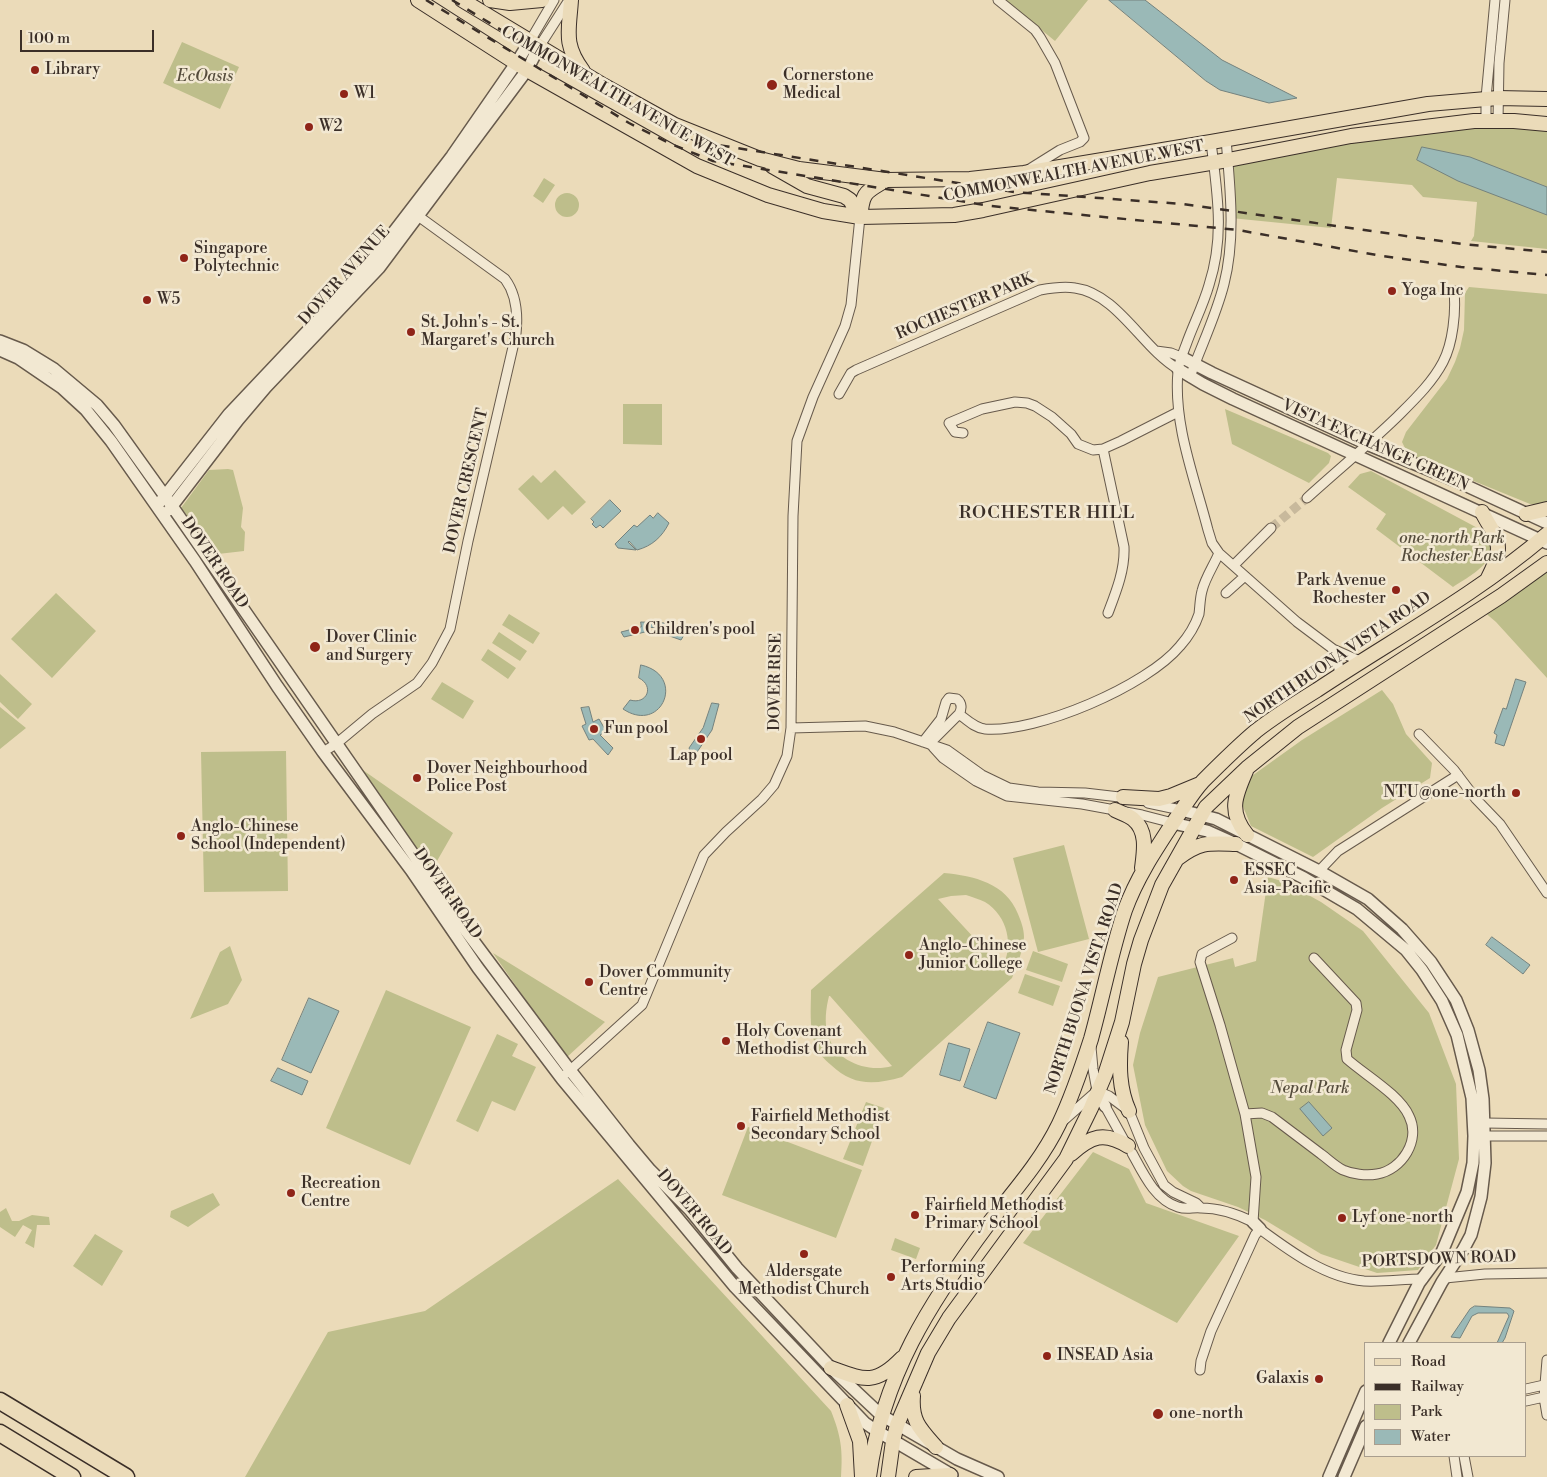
<!DOCTYPE html>
<html>
<head>
<meta charset="utf-8">
<style>
	body { margin:0 }
	#map { position:relative; width:1547px; height:1477px; overflow:hidden; background:#ebdbb9; font-family:"Libre Bodoni",serif }
	canvas { display:block }
	.legend { position:absolute; left:1364px; top:1342px; width:162px; height:115px; box-sizing:border-box; background:#f2e8d2; border:1px solid #a99e8e; margin:0; padding:6px 9px; list-style:none; font-size:15px; color:#3b2f28 }
	.legend li { display:flex; align-items:center; gap:10px; height:25px }
	.legend b { width:25px; border:1px solid #a99e8e }
	.scale { position:absolute; left:20px; top:30px; width:134px; height:22px; box-sizing:border-box; border:2px solid #3b2f28; border-top:0; padding-left:6px; font-size:15px; line-height:18px; white-space:nowrap; color:#3b2f28; -webkit-text-stroke:4px #f2e8d2; paint-order:stroke }
</style>
</head>
<body>
<div id="map">
<canvas width="1547" height="1477"></canvas>
<ul class="legend">
<li><b style="height:6px;background:#ebdbb9"></b>Road</li>
<li><b style="height:6px;background:#3b2f28"></b>Railway</li>
<li><b style="height:14px;background:#bebe8b"></b>Park</li>
<li><b style="height:14px;background:#9ab9b7"></b>Water</li>
</ul>
<div class="scale">100 m</div>
</div>
<script>
const c = document.querySelector('canvas').getContext('2d');
c.lineJoin = 'round';
function fillPath(path, color) { c.fillStyle = color; c.fill(path, 'evenodd'); }
function trace(path, color, width, dash) { c.strokeStyle = color; c.lineWidth = width; c.lineCap = dash ? 'butt' : 'round'; c.setLineDash(dash || []); c.stroke(path); }
function write(font, color, halo, rows, align = 'center') {
  c.font = font + ' "Libre Bodoni",serif'; c.lineWidth = 5; c.setLineDash([]); c.textBaseline = 'middle'; c.strokeStyle = halo; c.fillStyle = color; for (const [text, x, y, turn = 0] of rows) {
    c.save(); c.translate(x, y); c.rotate((+turn || 0) * Math.PI / 180); c.textAlign = isNaN(turn) ? turn : align; if (halo) c.strokeText(text, 0, 0); c.fillText(text, 0, 0); c.restore();
  }
}
const green = new Path2D(`
	M1005,0H1088L1055,41Z
	M182,42L239,67L220,109L163,83Z
	M1547,124V249L1471,241L1474,236L1477,202L1423,197L1412,185L1337,178L1331,228L1231,218L1228,160L1426,126Z
	M544,178L555,185L543,203L533,196Z
	M555 205a12 12 0 1 1 24 0a12 12 0 1 1-24 0Z
	M1469,287L1547,294V505L1530,504L1415,457L1407,452L1402,442L1406,432L1447,379L1455,362L1460,348L1464,330L1465,293Z
	M623,404H662V445L623,444Z
	M1225,409L1328,453L1331,456L1329,463L1309,483L1232,444Z
	M228,469L233,470L243,508L241,527L245,532L244,551L218,554L181,508L209,470Z
	M555,470L586,502L572,515L563,506L548,520L518,489L533,475L541,483Z
	M1371,471L1485,532C1503,560 1473,574 1453,587L1376,529L1386,514L1348,487L1360,474Z
	M1547,563V678L1496,622L1483,611Z
	M56,593L96,631L52,678L11,639Z
	M509,614L540,633L533,644L502,625Z
	M499,632L527,651L520,661L492,643Z
	M488,649L516,668L508,679L481,660Z
	M0,674L32,704L18,719L0,702Z
	M442,682L474,701L463,719L431,699Z
	M1382,690L1393,704L1406,734L1432,763L1430,778L1382,808L1313,857L1251,826L1242,804L1249,778L1302,740Z
	M0,707L26,728L0,749Z
	M286,751L288,891L204,892L201,752Z
	M357,766L453,833L429,875Z
	M1064,845L1089,939L1038,952L1013,858Z
	M944,873C974,876 1006,883 1018,914C1021,921 1024,929 1024,937C1023,951 1017,965 1012,978L902,1077C874,1085 853,1086 831,1065C824,1059 818,1053 815,1044C809,1027 811,1008 811,990ZM966,895C972,897 979,899 985,902C1008,916 1014,946 1002,968L938,899L951,896ZM829,996H830L892,1066C868,1073 836,1062 828,1035C824,1023 826,1008 829,996Z
	M1268,877L1285,882L1321,902L1363,931L1429,1013L1456,1084L1459,1159L1436,1245L1418,1270L1377,1273L1321,1254L1265,1220L1238,1207L1191,1191L1183,1186L1167,1171L1145,1125L1133,1065L1140,1033L1158,977L1233,958L1235,967L1256,961Z
	M230,946L242,980L228,1004L190,1019L220,952Z
	M1033,951L1068,964L1062,982L1026,970Z
	M493,953L605,1022L566,1058Z
	M1025,974L1060,986L1053,1006L1018,993Z
	M386,990L471,1027L410,1165L326,1128Z
	M497,1034L518,1044L512,1056L536,1067L515,1111L492,1101L478,1132L456,1121Z
	M866,1102L884,1108L863,1166L843,1159Z
	M748,1127L862,1170L836,1238L722,1195Z
	M1093,1152L1129,1169L1146,1203L1239,1236L1177,1323L1023,1243Z
	M618,1179L831,1411C841,1436 843,1450 841,1477H245L328,1332L425,1311Z
	M213,1193L220,1205L188,1227L170,1217L171,1211Z
	M6,1208L12,1221H19L32,1215L49,1217L50,1225H37L34,1248L25,1243L32,1230L23,1225L15,1237L0,1227V1212Z
	M95,1234L123,1251L102,1286L73,1266Z
	M895,1238L920,1248L916,1259L891,1250Z`);
const water = new Path2D(`
	M1109,0H1145L1222,60L1297,98L1269,103L1220,90L1206,81Z
	M1422,147L1470,157L1547,187V215L1458,181L1417,160Z
	M610,500L621,511L603,528L600,525L596,528L592,524L594,522L591,519Z
	M658,513L669,523C662,537 652,546 637,550L629,541L628,542L636,550L618,548L615,544L634,525L637,527L650,515L653,518Z
	M641,622L664,623V626L675,629L684,635L681,640L664,634V632H660V628L645,627V632L624,637L621,632L641,627Z
	M641,665C687,675 662,735 623,709L630,700C647,705 655,686 639,678Z
	M1516,679L1526,682L1504,746L1495,743L1497,735L1494,733L1503,708L1506,709Z
	M712,703L719,704L712,730L693,758L689,748L703,728Z
	M589,707L593,722L599,719L606,731L600,735L613,748L608,755L593,739L589,740L582,726L586,724L581,708Z
	M1492,937L1530,965L1523,974L1486,945Z
	M309,998L339,1011L311,1073L282,1060Z
	M988,1022L1020,1033L996,1099L964,1087Z
	M949,1043L970,1049L960,1081L940,1075Z
	M278,1068L308,1081L302,1095L271,1081Z
	M1309,1102L1332,1128L1323,1136L1300,1109Z
	M1475,1306L1510,1308L1514,1311L1505,1338L1502,1343H1497L1509,1316L1507,1313H1478L1472,1316L1460,1338L1451,1337L1470,1309Z`);
const minorTunnel = new Path2D(`
	M1271,528L1307,498`);
const minor = new Path2D(`
	M998,0L1035,30L1040,37L1055,63L1084,138L1080,142L1060,150L1028,170
	M530,41L554,0
	M539,47L569,0
	M1486,121V98L1495,0
	M1498,121L1499,63L1505,0
	M1211,142C1217,192 1225,236 1209,285C1203,306 1193,325 1186,345C1183,353 1179,362 1178,371C1173,425 1195,479 1208,530L1212,543L1219,553L1297,622L1333,649L1360,661
	M1156,351L1171,353L1181,357
	M1190,377C1201,346 1216,316 1224,284C1236,237 1230,187 1226,139
	M839,394L851,373L856,370L1040,290C1051,288 1063,286 1075,288C1118,294 1142,348 1178,369
	M963,433L955,432L949,423L982,409L1015,402L1027,403L1035,406L1052,417L1071,434L1078,444L1093,450L1103,449L1121,441L1178,412
	M1103,449L1124,547C1125,570 1116,592 1108,613
	M1307,498C1337,471 1368,445 1397,417C1414,400 1432,383 1443,362C1453,343 1456,312 1454,291
	M1234,565L1271,528
	M1226,593L1245,576
	M1333,649L1337,658L1340,675
	M959,714C967,720 975,728 985,729C1037,733 1147,686 1180,646C1188,637 1195,626 1199,614C1200,606 1200,598 1202,591C1205,578 1214,565 1219,553
	M791,728L865,726L894,732L947,750L982,775L1009,788L1038,792L1085,793L1128,798
	M1419,734L1454,770L1476,799L1500,824L1547,893
	M923,742L941,719L946,702L949,698L957,699C962,703 962,709 959,714L934,739L931,745
	M933,747L943,758L976,781L1007,796L1082,804L1142,815L1173,823
	M323,752L336,744L372,714L417,683L432,663L450,629L468,541L516,334C518,315 517,295 505,279L414,213
	M1148,803L1181,810
	M1319,871L1338,851L1458,775
	M1091,1047L1093,1069L1097,1091
	M567,1073L642,1005L704,855L726,832L762,799L774,785L787,756L791,728L793,516L797,441L813,397L845,326L851,305L860,217
	M1097,1091L1109,1096L1129,1111L1144,1148L1164,1185L1173,1192L1196,1203L1200,1207
	M1105,1106L1126,1144
	M1245,1114L1262,1113L1272,1117C1288,1129 1305,1142 1321,1154C1328,1159 1335,1166 1343,1170C1352,1174 1366,1176 1377,1174C1402,1170 1421,1140 1409,1116C1400,1095 1365,1075 1347,1059L1346,1050L1357,1010L1356,1003L1314,958
	M1064,1120L1097,1091
	M1485,1123L1547,1124
	M1486,1136H1547
	M1132,1153C1143,1173 1155,1200 1178,1207C1187,1210 1193,1207 1201,1208C1219,1208 1237,1214 1253,1222L1256,1177L1245,1114L1220,1025L1200,962L1202,954L1232,938
	M1445,1278L1485,1274L1547,1273
	M1547,1360L1544,1397L1547,1415
	M1200,1370L1201,1361L1211,1331L1255,1235L1260,1229C1290,1251 1326,1278 1364,1281C1383,1282 1403,1279 1423,1279
	M1526,1389L1544,1385
	M1526,1401L1544,1397
	M1454,1456L1457,1477
	M1464,1456L1468,1477`);
const tertiary = new Path2D(`
	M0,341L23,350L54,369L97,405L114,425L172,506L411,851L427,874L434,888L566,1065L629,1145L650,1170L690,1210L737,1268L831,1368L881,1415L957,1459L998,1477
	M0,350L18,358L62,388L86,410L111,441L195,561L277,686L323,752L411,870L478,968L562,1079L735,1287L865,1423L877,1431L952,1475
	M1181,357L1212,373L1369,445L1456,481L1547,523
	M1178,369L1203,384L1233,399L1547,543
	M161,501L229,414L332,305L376,255L452,156L517,62L530,41
	M169,510L238,420L266,387L379,268L527,70L539,47
	M1181,810L1216,819L1319,871L1368,899L1402,929L1431,962L1456,1000L1468,1030L1479,1070L1483,1099L1485,1163L1481,1197L1471,1235L1463,1250L1442,1282L1409,1343
	M1173,823L1207,831L1236,844L1304,878L1357,909L1406,950L1422,970L1442,1001L1457,1035L1472,1098L1474,1136L1473,1163L1467,1192L1442,1252L1419,1283L1389,1343
	M1097,1091L1105,1106
	M1253,1222L1260,1229
	M1329,1477L1366,1391
	M1344,1477L1366,1426`);
const primary = new Path2D(`
	M418,0L527,70L697,166L768,195L823,211L860,217L954,215L983,210L1150,173L1228,160L1351,136L1474,121H1514L1547,124
	M462,0L603,85L675,125L760,159L799,169L886,180L970,179L1024,173L1211,142L1428,104L1498,98L1547,99
	M490,0L510,3L542,0
	M571,0C569,31 563,44 583,71
	M772,166L807,186L844,196L850,200L860,217
	M860,217C863,191 865,193 886,180
	M1482,512C1486,520 1490,526 1494,533C1503,549 1495,564 1488,578
	M1526,514L1547,509
	M1246,771C1235,796 1228,812 1247,835
	M1123,797L1159,799L1171,796L1200,784
	M1115,810C1121,813 1128,815 1133,819C1148,831 1144,852 1142,868
	M1178,858C1201,841 1209,843 1236,844
	M1121,1042C1119,1066 1119,1089 1129,1111
	M1071,1154C1091,1136 1104,1131 1128,1146
	M831,1368C864,1380 875,1386 902,1358
	M913,1396C911,1421 920,1429 936,1447
	M847,1405L860,1441L862,1477
	M869,1477C882,1377 930,1302 989,1223C1014,1191 1041,1161 1059,1124C1072,1097 1082,1067 1091,1039C1103,996 1111,952 1125,910C1137,877 1156,849 1175,820C1184,807 1192,793 1203,781C1220,764 1238,746 1256,731C1275,716 1296,703 1317,690C1394,639 1477,594 1547,534
	M888,1477L893,1441L897,1425L928,1353L949,1318L1066,1159L1091,1108L1105,1075L1122,1022L1134,964L1141,940L1162,885L1206,807L1247,768L1298,727L1501,596L1547,563
	M916,1477L950,1475`);
const motorway = new Path2D(`
	M0,1401L126,1477
	M0,1433L72,1477`);
const rail = new Path2D(`
	M426,0L629,123L671,144L713,161L991,206L1238,230L1382,256L1461,267L1547,275
	M452,0L593,86L718,145L1014,192L1183,204L1462,244L1547,252`);
const markers = [
	[35,70,5,"#8f2418"],
	[772,85,6,"#8f2418"],
	[344,94,5,"#8f2418"],
	[309,127,5,"#8f2418"],
	[184,258,5,"#8f2418"],
	[1392,291,5,"#8f2418"],
	[147,300,5,"#8f2418"],
	[411,332,5,"#8f2418"],
	[1396,590,5,"#8f2418"],
	[635,630,5,"#8f2418"],
	[315,647,6,"#8f2418"],
	[594,729,5,"#8f2418"],
	[701,739,5,"#8f2418"],
	[417,778,5,"#8f2418"],
	[1516,793,5,"#8f2418"],
	[181,836,5,"#8f2418"],
	[1234,880,5,"#8f2418"],
	[909,955,5,"#8f2418"],
	[589,982,5,"#8f2418"],
	[726,1041,5,"#8f2418"],
	[741,1126,5,"#8f2418"],
	[291,1193,5,"#8f2418"],
	[915,1215,5,"#8f2418"],
	[1342,1218,5,"#8f2418"],
	[804,1254,5,"#8f2418"],
	[891,1277,5,"#8f2418"],
	[1047,1356,5,"#8f2418"],
	[1319,1379,5,"#8f2418"],
	[1158,1414,6,"#8f2418"]
];
const poiNames = [
	["Library",45,70],
	["Cornerstone",783,76],
	["Medical",783,94],
	["W1",354,94],
	["W2",319,127],
	["Singapore",194,249],
	["Polytechnic",194,267],
	["Yoga Inc",1402,291],
	["W5",157,300],
	["St. John's - St.",421,323],
	["Margaret's Church",421,341],
	["Park Avenue",1386,581,"right"],
	["Rochester",1386,599,"right"],
	["Children's pool",645,630],
	["Dover Clinic",326,638],
	["and Surgery",326,656],
	["Fun pool",604,729],
	["Lap pool",701,756,"center"],
	["Dover Neighbourhood",427,769],
	["Police Post",427,787],
	["NTU@one-north",1506,793,"right"],
	["Anglo-Chinese",191,827],
	["School (Independent)",191,845],
	["ESSEC",1244,871],
	["Asia-Pacific",1244,889],
	["Anglo-Chinese",919,946],
	["Junior College",919,964],
	["Dover Community",599,973],
	["Centre",599,991],
	["Holy Covenant",736,1032],
	["Methodist Church",736,1050],
	["Fairfield Methodist",751,1117],
	["Secondary School",751,1135],
	["Recreation",301,1184],
	["Centre",301,1202],
	["Fairfield Methodist",925,1206],
	["Primary School",925,1224],
	["Lyf one-north",1352,1218],
	["Performing",901,1268],
	["Arts Studio",901,1286],
	["Aldersgate",804,1272,"center"],
	["Methodist Church",804,1290,"center"],
	["INSEAD Asia",1057,1356],
	["Galaxis",1309,1379,"right"],
	["one-north",1169,1414]
];
const parkNames = [
	["EcOasis",205,77],
	["one-north Park",1452,539],
	["Rochester East",1452,557],
	["Nepal Park",1310,1089]
];
const streetNames = [
	["COMMONWEALTH AVENUE WEST",617,97,30],
	["COMMONWEALTH AVENUE WEST",1074,172,-11],
	["DOVER AVENUE",345,276,-48],
	["ROCHESTER PARK",965,307,-23],
	["VISTA EXCHANGE GREEN",1375,446,24],
	["DOVER CRESCENT",467,481,-77],
	["DOVER ROAD",214,563,56],
	["NORTH BUONA VISTA ROAD",1338,658,-34],
	["DOVER RISE",776,682,-89],
	["DOVER ROAD",447,894,55],
	["NORTH BUONA VISTA ROAD",1085,989,-72],
	["DOVER ROAD",694,1213,50],
	["PORTSDOWN ROAD",1439,1260,-2]
];
const neighbourhoodNames = [
	["ROCHESTER HILL",1047,514]
];
fillPath(green, '#bebe8b');
fillPath(water, '#9ab9b7');
trace(water, '#74827e', 1);
trace(minorTunnel, '#c8b99c', 9, [9, 4.5]);
trace(minor, '#675a4c', 11);
trace(tertiary, '#675a4c', 14);
trace(primary, '#3b2f28', 16);
trace(motorway, '#3b2f28', 19);
trace(minor, '#f2e8d2', 9);
trace(tertiary, '#f2e8d2', 11);
trace(primary, '#ebdbb9', 14);
trace(motorway, '#ebdbb9', 16);
trace(rail, '#3b2f28', 2.5, [9, 9]);
for (const [x, y, r, color] of markers) { const dot = new Path2D(); dot.arc(x, y, r, 0, 2 * Math.PI); c.fillStyle = color; c.fill(dot); trace(dot, '#f2e8d2', 2); }
write('16px', '#3b2f28', '#f2e8d2', poiNames, 'left');
write('italic 16px', '#554c3c', '#f2e8d2', parkNames);
write('16px', '#3b2f28', '#f2e8d2', streetNames);
c.letterSpacing = '1px';
write('18px', '#3b2f28', '#f2e8d2', neighbourhoodNames);
c.letterSpacing = '0px';
</script>
</body>
</html>
